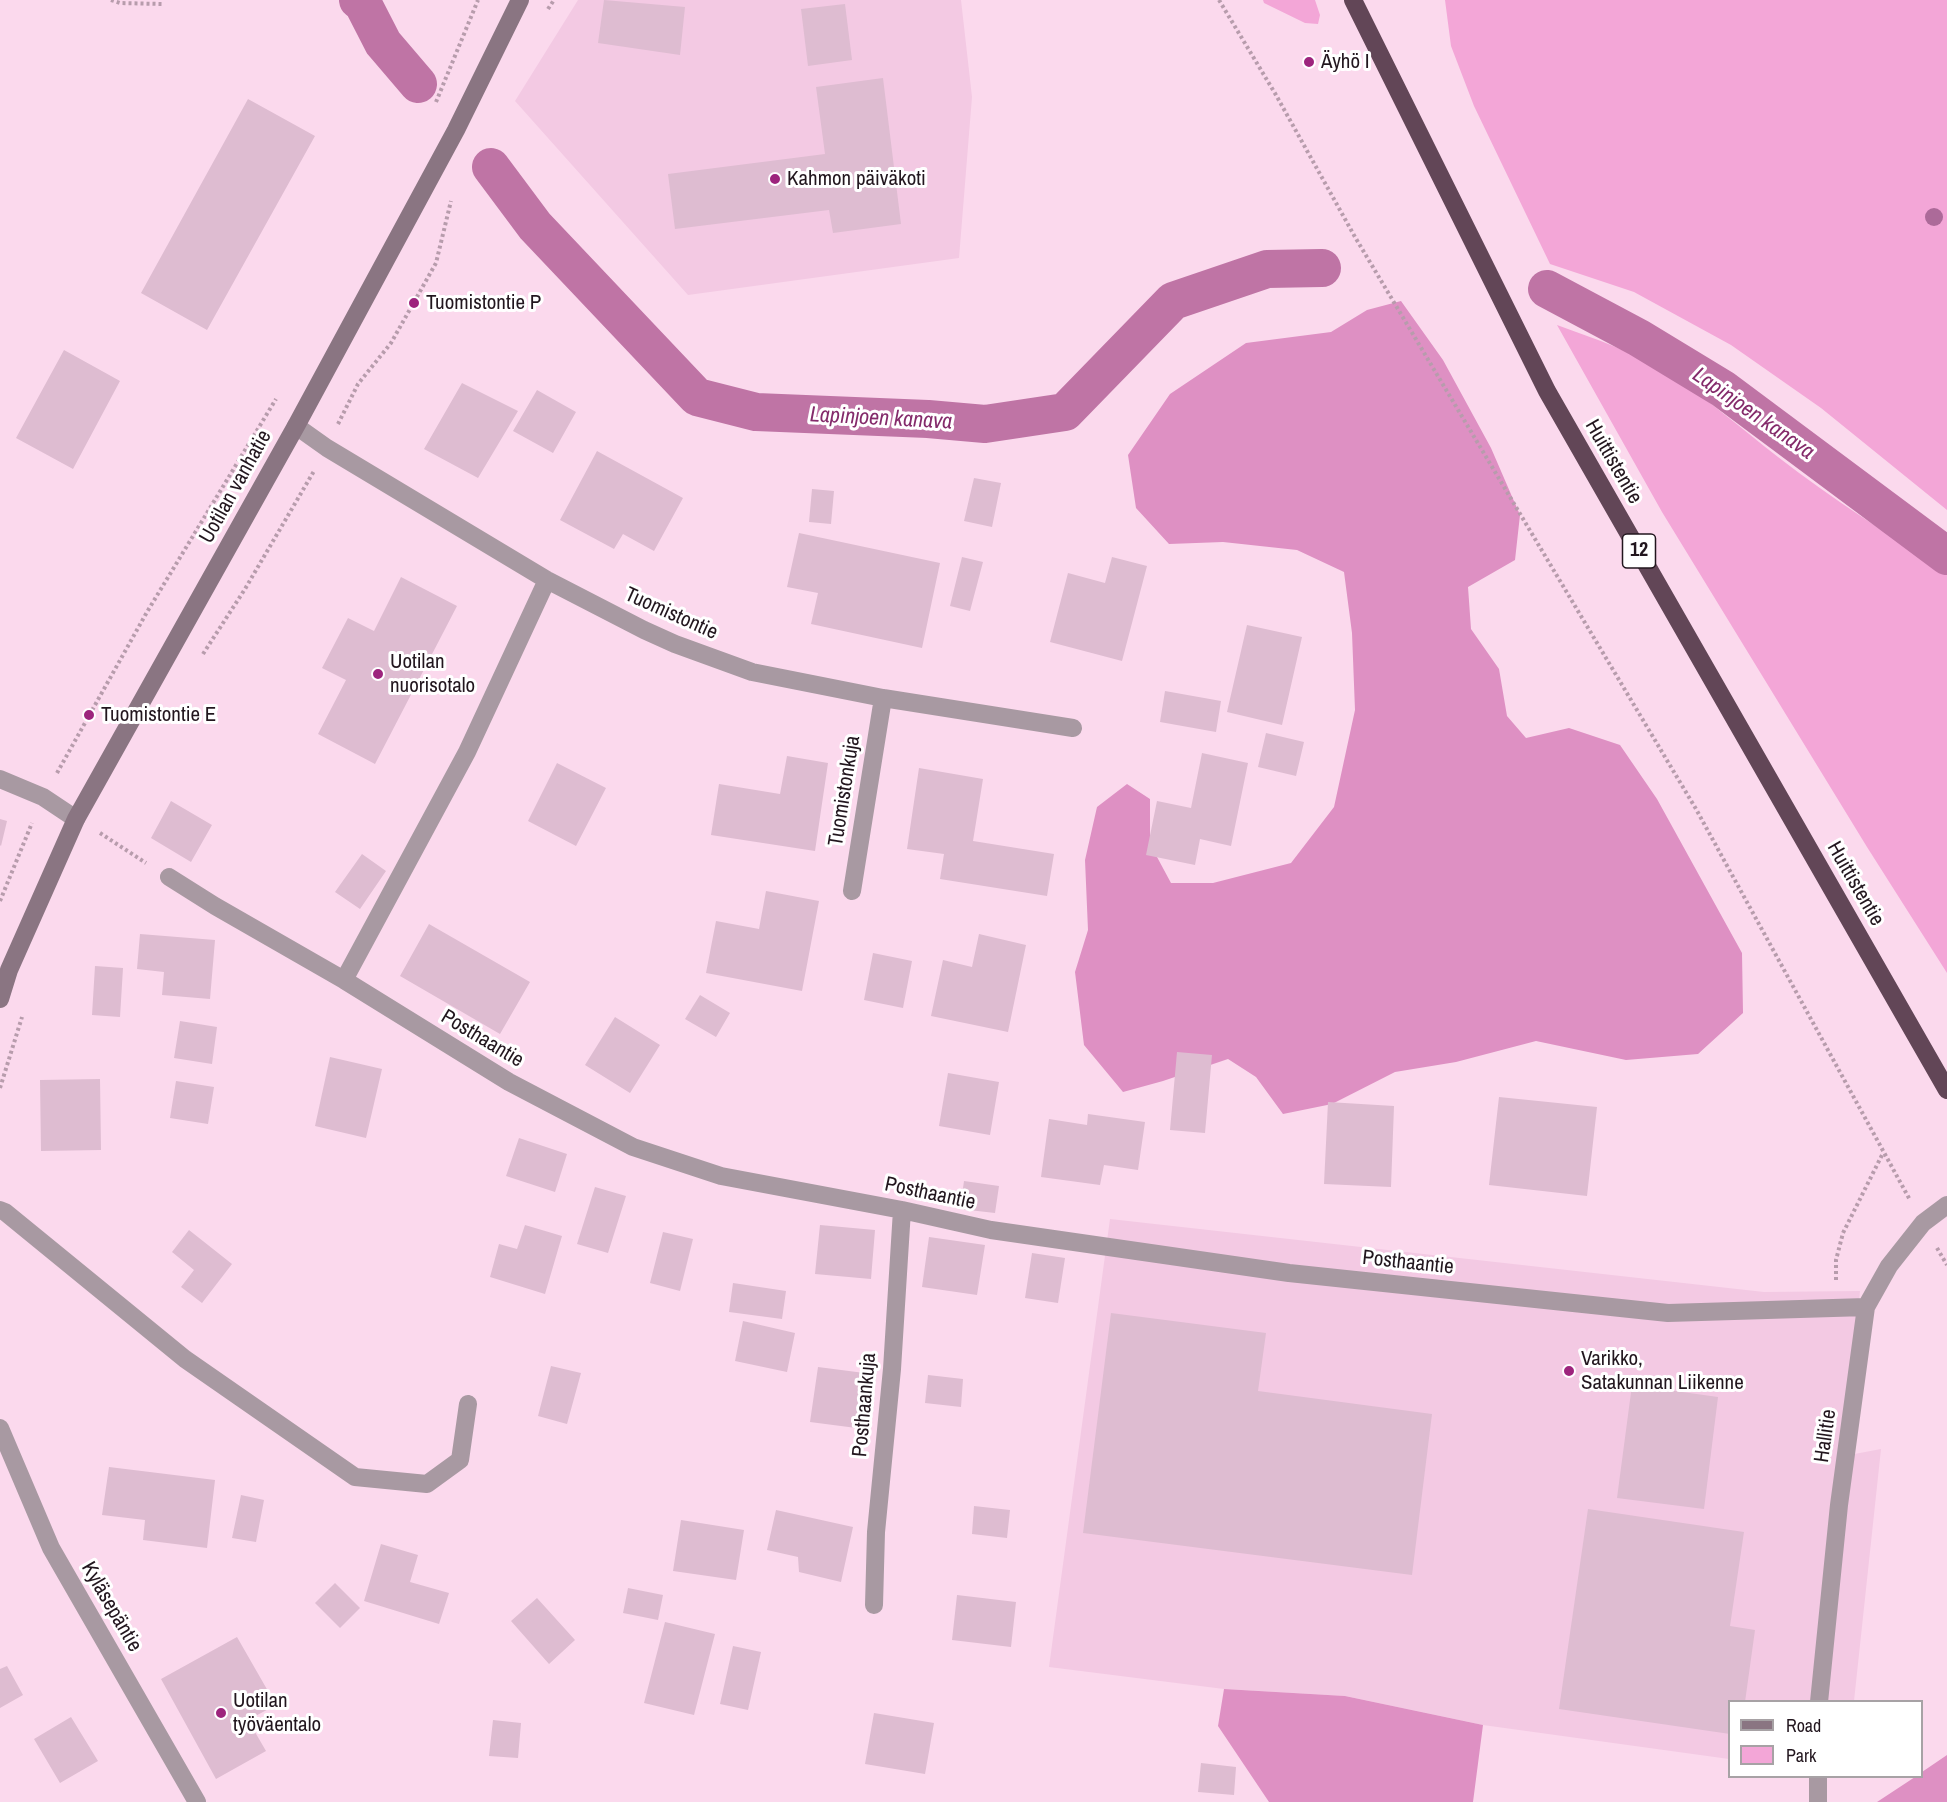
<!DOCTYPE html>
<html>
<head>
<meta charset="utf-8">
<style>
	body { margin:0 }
	#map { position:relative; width:1947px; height:1802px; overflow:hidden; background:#fbd9ed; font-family:"Archivo Narrow",sans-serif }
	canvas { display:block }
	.legend { position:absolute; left:1728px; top:1700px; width:195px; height:78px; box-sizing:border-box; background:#fff; border:2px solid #a7a2a5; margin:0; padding:8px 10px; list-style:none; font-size:18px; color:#22161e }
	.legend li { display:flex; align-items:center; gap:12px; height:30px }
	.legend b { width:30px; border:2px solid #a7a2a5 }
</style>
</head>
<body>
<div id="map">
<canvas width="1947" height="1802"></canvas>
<ul class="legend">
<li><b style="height:8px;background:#8a7582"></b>Road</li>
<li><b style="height:16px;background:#f3a6d7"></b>Park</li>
</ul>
</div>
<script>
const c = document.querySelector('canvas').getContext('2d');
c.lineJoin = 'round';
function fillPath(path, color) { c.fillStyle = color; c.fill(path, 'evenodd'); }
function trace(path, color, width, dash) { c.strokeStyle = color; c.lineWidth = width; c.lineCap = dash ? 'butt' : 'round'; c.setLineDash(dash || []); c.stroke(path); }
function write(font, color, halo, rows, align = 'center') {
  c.font = font + ' "Archivo Narrow",sans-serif'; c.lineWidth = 6; c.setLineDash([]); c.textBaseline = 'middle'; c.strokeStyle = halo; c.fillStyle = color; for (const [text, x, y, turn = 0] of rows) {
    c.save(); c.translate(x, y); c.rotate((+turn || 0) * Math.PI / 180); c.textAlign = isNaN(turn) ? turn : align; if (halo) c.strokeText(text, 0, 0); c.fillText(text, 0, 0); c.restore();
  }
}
const built = new Path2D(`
	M578,0H961L972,97L959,258L688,295L515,101Z
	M1110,1219L1764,1292L1860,1291L1844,1456L1881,1449L1854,1701L1730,1702L1729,1759L1483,1725L1345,1696L1224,1689L1049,1667Z`);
const green = new Path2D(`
	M1263,0H1315L1320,15L1318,24L1305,23L1264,3Z
	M1445,0H1947V510L1821,408L1731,345L1634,292L1550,264L1474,106L1451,46Z
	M1557,325C1595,339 1635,352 1669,374C1708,399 1742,429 1778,457C1832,499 1890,535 1947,573V973L1867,847L1662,512Z`);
const forest = new Path2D(`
	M1401,301L1443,360L1491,448L1520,515L1515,560L1468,587L1471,629L1499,669L1507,716L1526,738L1569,728L1620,745L1657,799L1742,953L1743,1013L1698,1054L1626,1060L1536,1041L1456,1062L1395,1072L1332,1104L1283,1114L1256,1077L1228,1059L1163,1081L1123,1092L1084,1045L1075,972L1088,930L1085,860L1097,807L1127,784L1150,799V844L1171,883H1213L1291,863L1334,807L1355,710L1352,633L1344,572L1297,550L1223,542L1169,544L1136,508L1128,455L1170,394L1246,343L1331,332L1367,310Z
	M1224,1689L1345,1696L1483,1725L1473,1802H1269L1218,1726Z
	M1947,1755V1802H1877L1915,1777L1922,1776V1772Z`);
const canal = new Path2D(`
	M358,0L363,4L383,43L418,84
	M491,167L535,226L697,397L756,412L928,419L985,424L1065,412L1173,301L1267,269L1322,268
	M1547,289L1639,338L1723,389L1947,556`);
const building = new Path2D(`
	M604,0L685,7L680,55L598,43Z
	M845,4L852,60L808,66L801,9Z
	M883,78L901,224L833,233L829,210L675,229L668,174L825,154L816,87Z
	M248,99L315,136L207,330L141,293Z
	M64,350L120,381L73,469L16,438Z
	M462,383L518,411L478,478L424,449Z
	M537,390L576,412L553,453L513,431Z
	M597,451L683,498L654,551L623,534L614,549L560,520Z
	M974,478L1001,483L992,527L964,521Z
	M812,489L834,491L831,524L809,522Z
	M799,533L940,563L922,648L811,624L818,593L787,587Z
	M962,557L983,562L970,611L950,606Z
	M1112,557L1147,566L1122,661L1050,642L1068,573L1105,583Z
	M401,577L457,606L375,764L318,734L346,680L322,668L348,618L374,631Z
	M1247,625L1302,637L1282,725L1227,712Z
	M1165,691L1221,701L1216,732L1160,722Z
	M1266,733L1304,742L1296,776L1258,767Z
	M1202,753L1248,763L1231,846L1200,839L1195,865L1146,855L1157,801L1191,808Z
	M787,756L828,763L815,851L711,835L719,784L780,794Z
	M557,763L606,788L576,846L528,821Z
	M919,768L983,779L973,841L1054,854L1047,896L940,879L944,854L907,849Z
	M171,801L212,825L191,862L151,838Z
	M0,819L7,821L1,846L0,845Z
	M362,854L386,871L360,909L335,892Z
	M766,891L819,901L802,991L706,973L716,921L759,929Z
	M429,924L530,982L500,1034L400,976Z
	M140,934L215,940L210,999L162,995L164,972L137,969Z
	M979,934L1026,945L1008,1032L931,1016L943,960L972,967Z
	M873,953L912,961L903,1008L864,1000Z
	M95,966L123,968L120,1017L92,1015Z
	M700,995L730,1013L716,1037L685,1019Z
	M615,1017L660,1045L630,1093L585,1065Z
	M180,1021L217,1027L212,1064L174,1058Z
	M1177,1052L1212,1055L1205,1133L1170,1130Z
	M330,1057L382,1069L366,1138L315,1126Z
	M948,1073L999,1082L990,1135L939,1126Z
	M100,1079L101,1150L41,1151L40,1080Z
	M176,1081L214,1087L208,1124L170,1118Z
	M1499,1097L1597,1107L1587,1196L1489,1185Z
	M1328,1102L1394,1106L1391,1187L1324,1184Z
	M1088,1114L1145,1122L1138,1170L1104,1165L1100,1185L1041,1177L1049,1119L1087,1125Z
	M519,1138L567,1154L555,1192L506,1176Z
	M964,1181L999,1186L995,1213L960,1209Z
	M595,1187L626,1196L608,1253L577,1244Z
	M525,1225L562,1236L545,1294L490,1277L499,1244L517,1249Z
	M820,1225L875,1230L871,1279L815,1274Z
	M189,1230L232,1264L202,1303L181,1287L194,1270L172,1252Z
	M663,1232L693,1239L680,1291L650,1283Z
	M929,1237L985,1245L977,1295L922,1287Z
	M1032,1253L1065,1258L1058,1303L1025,1298Z
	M733,1283L786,1291L782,1319L729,1312Z
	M1111,1313L1266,1333L1258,1391L1432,1414L1412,1575L1083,1533Z
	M743,1321L795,1333L787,1372L735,1361Z
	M551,1366L581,1373L567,1424L538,1416Z
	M818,1367L872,1374L864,1429L810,1422Z
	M928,1375L963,1379L961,1407L925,1403Z
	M1632,1385L1718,1397L1704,1509L1617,1498Z
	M109,1467L215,1480L207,1548L143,1540L145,1520L102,1515Z
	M241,1495L264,1500L256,1542L232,1538Z
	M974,1506L1010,1510L1007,1538L972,1534Z
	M1588,1509L1744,1532L1730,1626L1755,1630L1745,1702H1730V1734L1559,1709Z
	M776,1510L853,1527L841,1582L799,1572L798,1557L767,1550Z
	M681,1520L744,1530L736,1580L673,1571Z
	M381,1544L418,1555L410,1582L449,1593L439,1624L364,1601Z
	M335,1583L360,1608L340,1628L315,1603Z
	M628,1588L663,1595L658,1620L623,1613Z
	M957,1595L1016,1602L1011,1647L952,1640Z
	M537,1598L575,1640L549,1664L511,1621Z
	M665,1622L715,1634L694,1715L644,1703Z
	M237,1637L276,1705L248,1720L266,1751L216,1779L161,1679Z
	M733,1646L761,1652L748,1710L720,1704Z
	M7,1666L23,1695L0,1708V1669Z
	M874,1713L934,1723L925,1774L865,1764Z
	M71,1717L98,1761L60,1783L34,1739Z
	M493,1720L521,1723L518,1758L489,1756Z
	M1201,1763L1236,1767L1234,1795L1198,1792Z`);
const path = new Path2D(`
	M111,0L120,3L162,4
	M1219,0L1276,95L1355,237L1696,809L1910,1200
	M548,9L554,0
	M436,102L478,0
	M338,424L358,384L391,343L436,263L451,201
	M203,654L245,589L314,471
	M57,773L147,612L276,399
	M100,833L146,863
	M0,901L32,823
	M0,1088L22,1017
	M1937,1248L1947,1265
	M1836,1280V1260L1843,1233L1883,1153`);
const lane = new Path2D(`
	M0,1210L5,1212L185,1359L355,1477L427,1484L460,1460L468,1404`);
const street = new Path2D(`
	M296,426L327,448L547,580L644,630L675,644L752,672L883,698L1073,728
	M0,779L43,797L76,819
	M169,877L215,906L344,980L509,1082L633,1147L721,1176L902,1210L991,1230L1289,1273L1668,1313L1866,1307
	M852,891L883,698
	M344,980L467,752L547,580
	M0,1428L51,1548L197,1802
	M874,1605L876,1532L892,1369L902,1210
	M1819,1702L1839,1505L1866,1307L1889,1266L1923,1223L1947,1205
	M1818,1776V1802`);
const secondary = new Path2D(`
	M0,999L9,970L76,819L296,426L456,130L520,0`);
const highway = new Path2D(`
	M1353,0L1547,391L1947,1090`);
const trees = [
	[1934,217]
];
const markers = [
	[1309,62,6,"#9d247d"],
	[775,179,6,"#9d247d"],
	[414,303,6,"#9d247d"],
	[378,674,6,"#9d247d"],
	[89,715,6,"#9d247d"],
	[1569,1371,6,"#9d247d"],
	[221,1713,6,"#9d247d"]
];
const shields = [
	[1639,551,33]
];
const shieldNames = [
	["12",1639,551]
];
const poiNames = [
	["Äyhö I",1321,62],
	["Kahmon päiväkoti",787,179],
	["Tuomistontie P",426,303],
	["Uotilan",390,662],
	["nuorisotalo",390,686],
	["Tuomistontie E",101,715],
	["Varikko,",1581,1359],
	["Satakunnan Liikenne",1581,1383],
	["Uotilan",233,1701],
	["työväentalo",233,1725]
];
const streetNames = [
	["Huittistentie",1613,462,60],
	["Uotilan vanhatie",236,487,-61],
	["Tuomistontie",671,614,24],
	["Tuomistonkuja",845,791,-81],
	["Huittistentie",1855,884,60],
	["Posthaantie",482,1039,31],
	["Posthaantie",930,1194,12],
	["Posthaantie",1408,1263,6],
	["Posthaankuja",865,1405,-85],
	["Hallitie",1826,1436,-82],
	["Kyläsepäntie",111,1607,60]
];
const waterNames = [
	["Lapinjoen kanava",1753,414,35],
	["Lapinjoen kanava",881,419,3]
];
fillPath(built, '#f3c9e3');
fillPath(green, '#f3a6d7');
fillPath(forest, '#de90c3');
trace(canal, '#bf74a5', 38);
fillPath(building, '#debcd1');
trace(path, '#b79cac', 4, [3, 3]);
trace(lane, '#a899a2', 18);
trace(street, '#a899a2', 18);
trace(secondary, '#8a7582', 18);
trace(highway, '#624657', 18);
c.fillStyle = '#ac6a99';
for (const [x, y] of trees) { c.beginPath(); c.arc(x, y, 9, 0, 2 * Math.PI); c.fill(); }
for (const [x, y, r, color] of markers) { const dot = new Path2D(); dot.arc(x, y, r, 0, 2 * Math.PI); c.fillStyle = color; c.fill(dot); trace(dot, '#fff', 2); }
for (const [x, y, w] of shields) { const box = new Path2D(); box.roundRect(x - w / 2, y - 17, w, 34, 4.5); c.fillStyle = '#fff'; c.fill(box); trace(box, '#22161e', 1.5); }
write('bold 20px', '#22161e', null, shieldNames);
write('21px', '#22161e', '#fff', poiNames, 'left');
write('21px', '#22161e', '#fff', streetNames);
write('italic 22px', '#842b6b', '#fff', waterNames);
</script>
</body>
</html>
